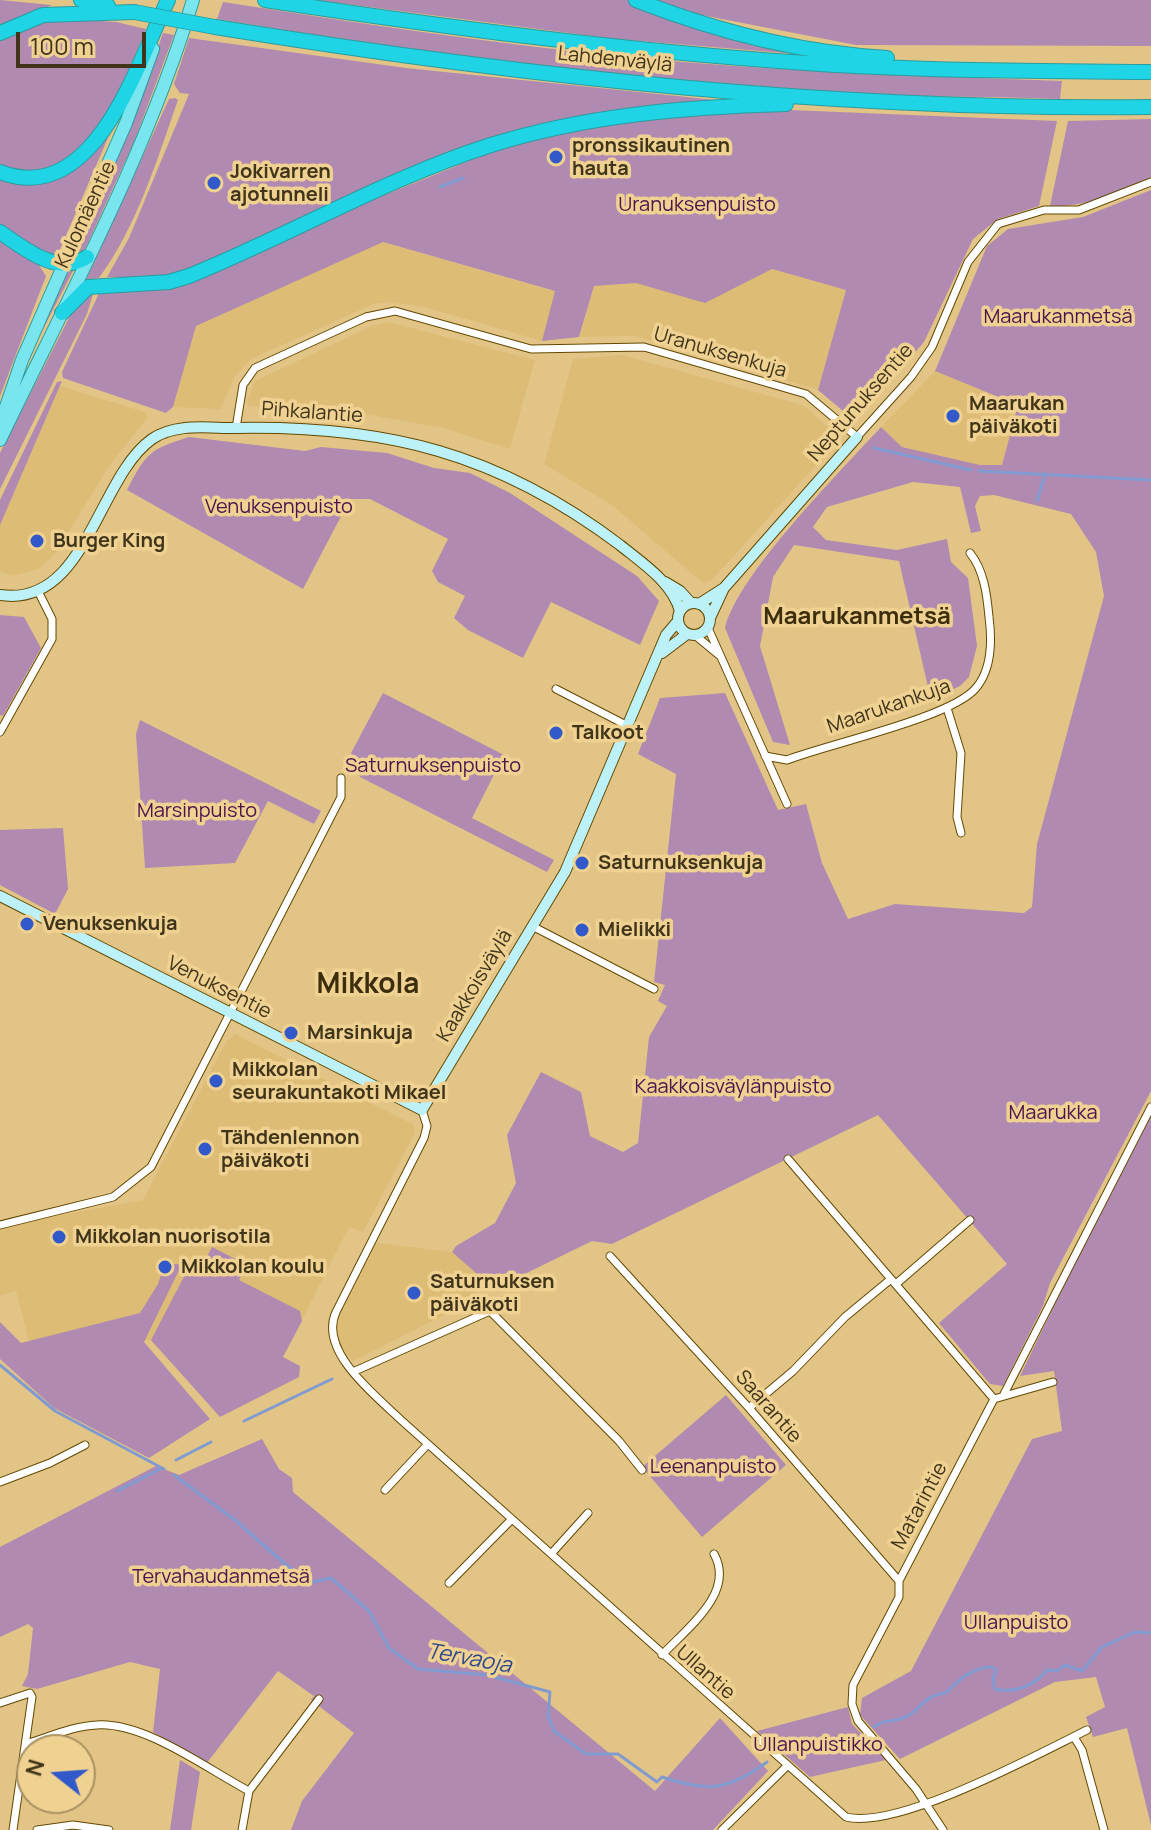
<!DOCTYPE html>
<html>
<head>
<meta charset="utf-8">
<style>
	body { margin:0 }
	#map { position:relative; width:1151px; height:1830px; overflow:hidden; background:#e2c586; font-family:Manrope,sans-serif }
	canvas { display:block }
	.north { position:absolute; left:16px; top:1734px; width:80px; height:80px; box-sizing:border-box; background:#efd192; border:2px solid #a99262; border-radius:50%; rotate:287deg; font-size:22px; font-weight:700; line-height:32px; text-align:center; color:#40341a }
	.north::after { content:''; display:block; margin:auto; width:28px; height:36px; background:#3159c9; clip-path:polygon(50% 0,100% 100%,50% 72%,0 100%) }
	.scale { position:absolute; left:16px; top:32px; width:130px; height:36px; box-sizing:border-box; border:4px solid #40341a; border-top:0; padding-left:10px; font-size:24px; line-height:28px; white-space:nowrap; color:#40341a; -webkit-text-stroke:6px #efd192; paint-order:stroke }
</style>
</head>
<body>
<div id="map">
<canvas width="1151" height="1830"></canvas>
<div class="north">N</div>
<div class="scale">100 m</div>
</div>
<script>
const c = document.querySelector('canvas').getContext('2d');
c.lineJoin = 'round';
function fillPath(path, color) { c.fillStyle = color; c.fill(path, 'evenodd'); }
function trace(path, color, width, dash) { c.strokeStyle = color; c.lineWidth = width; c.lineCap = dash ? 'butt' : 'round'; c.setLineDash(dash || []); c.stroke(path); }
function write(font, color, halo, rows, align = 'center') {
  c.font = font + ' Manrope,sans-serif'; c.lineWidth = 7; c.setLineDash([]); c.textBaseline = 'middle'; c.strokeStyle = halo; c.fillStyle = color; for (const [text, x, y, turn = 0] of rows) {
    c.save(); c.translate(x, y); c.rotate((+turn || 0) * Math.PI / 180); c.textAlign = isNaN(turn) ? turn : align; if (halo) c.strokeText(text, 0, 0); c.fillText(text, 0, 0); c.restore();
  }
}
const built = new Path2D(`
	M382,242L556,292L542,341L424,307L388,302L374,304L251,359L235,376L220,409L173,407L196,326Z
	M772,269L846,290L818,390L635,336L580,337L594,286L636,283L705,302Z
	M389,322L535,360L510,449L443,428L371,415L249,406L247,401L255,381L374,325Z
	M622,355L795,403L806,407L837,436L836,443L711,581L703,583L613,506L544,464L573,359Z
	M935,371L1018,405L1002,465H980L902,447L881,427Z
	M60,386L145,412L148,417L112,462L54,555L39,569L12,576L0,571V525Z
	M235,1034L414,1125L415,1133L363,1232L349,1227L283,1357L300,1366L299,1377L221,1416L150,1340L120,1344L36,1369L16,1291L0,1295V1226L143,1200L226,1042Z
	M376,1243L452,1252L486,1282L466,1304L353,1361L336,1343L335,1325Z`);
const green = new Path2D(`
	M0,0L52,5L0,28Z
	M315,0H628L809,55L615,39Z
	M648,0H1151V46L856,45L696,14Z
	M223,2C357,23 491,43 626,57C771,71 916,76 1062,81L1060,99C978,96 894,97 812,91C612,78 414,52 217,19Z
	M54,18L116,22L146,29C122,86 82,201 0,164V39Z
	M163,33L174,35L134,142L86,247L77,258L73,254L136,111Z
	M189,38L406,68L716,100L616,110L555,122L167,279L107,277L129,238L189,94L180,93L174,84Z
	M175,98L178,100C157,160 137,226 99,278L86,280L169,99Z
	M123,103L58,254H47L0,227V178C61,202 95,148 123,103Z
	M790,110L1057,121L1039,206L998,219L973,239L924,342L855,421L818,390L846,290L772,269L705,303L636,283L594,286L579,337L542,341L555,291L383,242L196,326L173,407L166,413L63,378L62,372L101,289L155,288L508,145C603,121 693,114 790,110Z
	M1151,119V177C1119,194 1087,207 1050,206L1068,121Z
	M1151,190V1091L1050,1283L1043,1306L1003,1386L990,1384L939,1323L1007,1264L878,1115L612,1244L592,1241L498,1287L487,1279L485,1281L452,1252L456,1246L495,1223L516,1183L507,1135L541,1072L581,1092L590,1136L623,1152L638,1143L649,1037L667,1006L658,1001L665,985L654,982L676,774L638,754L660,698L725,693L778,810L806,804L822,863L848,919L895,904L1024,913L1032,907L1037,844L1104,596L1096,552L1071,514L994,495L980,496L975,506L981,531L971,533L960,487L913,482L827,507L813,527L826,540L897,550L947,539L951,562L968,578L977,646L969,677L960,686L931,700L899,561L794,545L773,577L760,646L790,745L773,742L725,628C738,574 840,472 881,427L902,447L980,465H1002L1018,405L935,371L987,246L1008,229L1083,217Z
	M0,238L35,259L46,276L0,396Z
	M73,271L28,358L64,273Z
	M94,291L87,314L0,489V453L71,314L80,300Z
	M62,381L0,525V500L57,382Z
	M189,437L305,451L321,447L387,453L434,468L470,473L510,493L637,576L659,601L640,645L551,602L523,658L468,630L454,618L465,596L438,582L432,571L448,539L370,499H350L303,589L127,490C146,453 150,449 189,437Z
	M0,615L24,617L41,648L3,716L0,715Z
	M383,693L504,755L472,818L554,860L547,872L360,777L351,753Z
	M140,720L321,811L314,824L268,801L235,863L145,868L136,734Z
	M63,828L68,889L55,914L0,885V830Z
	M1151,1115V1825L1127,1728L1093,1737L1086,1717L1105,1707L1096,1677L1055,1682L900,1759L860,1715L862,1698L911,1671L1032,1439L1062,1431L1054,1371L1020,1376L1121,1168Z
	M212,1247L247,1265L239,1280L300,1311L302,1321L283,1357L300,1366L299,1377L220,1417L151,1340L189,1267L199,1272Z
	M178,1264L181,1266L144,1342L210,1419L149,1458L54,1408L0,1359V1322L21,1343L140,1313L158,1284L164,1265Z
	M726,1395L786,1465L702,1537L642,1467Z
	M262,1439L279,1469L292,1478L293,1492L655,1791L720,1718L768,1771L713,1830H291L302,1801L354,1733L311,1700L314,1696L278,1671L206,1764L153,1732L160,1669L130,1662L37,1689L22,1686L28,1674L33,1628L28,1624L0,1637V1547L156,1466L179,1475Z
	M848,1707L852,1724L886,1760L810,1777L757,1731Z
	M180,1760L200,1772L191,1830H170Z`);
const stream = new Path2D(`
	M440,187L463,178
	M874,448L971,470
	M979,471L1151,480
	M1037,501L1045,474
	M0,1365L55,1411L164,1469
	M244,1421L332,1379
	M176,1460L211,1442
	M174,1475L235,1520L300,1577L313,1582L331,1578L369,1611L389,1648L418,1669L487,1675L550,1692L548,1716L554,1731L586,1754H618L657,1782L662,1777C709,1792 727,1791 767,1762
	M117,1491L160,1469
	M874,1727C885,1719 889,1722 900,1719C920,1714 920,1696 946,1693C958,1680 974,1666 993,1667L996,1670L993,1680L995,1689C1015,1694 1035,1685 1047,1670L1057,1671L1065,1665L1082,1671L1102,1647L1135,1632L1151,1633
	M785,1752L834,1745L860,1737`);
const street = new Path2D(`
	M236,428L243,385L255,368L366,317L395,311L531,349L644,347L806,394L857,437L911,377L932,347L968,262L998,224L1044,210H1079L1151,182
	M708,628L787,804
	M696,636L719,655
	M556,689L628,726
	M947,708L961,753L957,817L961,833
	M0,732L52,639V619L38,591
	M765,756L787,760C828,744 951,718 976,688C992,669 992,640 989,617C987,595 984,570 970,553
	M532,926L654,989
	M422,1110L427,1126L424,1138L336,1312C318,1351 375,1395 401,1420L846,1817C898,1830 1036,1755 1087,1730
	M788,1159L994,1399
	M0,1225L113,1197L151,1167L341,797V778
	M610,1256L749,1408L899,1581
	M896,1284L970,1220
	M355,1371L490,1311L619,1441L642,1470
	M1004,1394L1151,1107
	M749,1408L793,1371L845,1317L891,1279
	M0,1482L50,1463L85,1445
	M385,1490L428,1444
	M551,1554L588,1513
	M449,1583L511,1520
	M662,1655C686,1629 736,1593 714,1554
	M0,1703L30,1693L32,1697L13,1830
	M1074,1737L1082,1750L1104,1830
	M26,1744C49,1737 73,1726 97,1725C145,1722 207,1769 249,1791
	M37,1830L73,1825L109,1830
	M242,1830L249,1791L319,1699
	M722,1830L787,1766
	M943,1830L916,1789L858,1721L852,1704L853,1685L899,1597V1581L994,1399L1053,1382`);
const secondary = new Path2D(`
	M665,582L680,591L691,603
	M0,595C86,608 97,478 152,439C175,423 207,428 234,428C386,425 498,453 620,545C642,563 672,582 680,611
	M678 619a16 16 0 1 1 32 0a16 16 0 1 1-32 0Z
	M699,604L724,588L857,437
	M710,618L724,588
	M662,653L687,634
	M0,896L422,1110L565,872L666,635L678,621`);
const primary = new Path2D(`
	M0,424L22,360L126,123L153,49
	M0,440C69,296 147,153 193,0`);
const highway = new Path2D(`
	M81,0L108,6
	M265,0C444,27 624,51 806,63C921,71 1036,71 1151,72
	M636,0C715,31 803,53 887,58
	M215,27C525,77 837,111 1151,107
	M0,33L43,15L134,12
	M0,172C95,208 137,64 168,0
	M0,232C26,250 58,276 87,257
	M62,313L88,287L169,282L189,276C290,235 387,178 491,145C587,115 686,107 786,104`);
const highwayBridge = new Path2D(`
	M134,12L215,27`);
const markers = [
	[556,157,8,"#3159c9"],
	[214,183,8,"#3159c9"],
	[953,416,8,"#3159c9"],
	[37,541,8,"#3159c9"],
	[556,733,8,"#3159c9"],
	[582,863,8,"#3159c9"],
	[27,924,8,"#3159c9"],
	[582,930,8,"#3159c9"],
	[291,1033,8,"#3159c9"],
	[216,1081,8,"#3159c9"],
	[205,1149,8,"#3159c9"],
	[59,1237,8,"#3159c9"],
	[165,1267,8,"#3159c9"],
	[414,1293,8,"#3159c9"]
];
const streetNames = [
	["Lahdenväylä",615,60,6],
	["Kulomäentie",86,215,-65],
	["Uranuksenkuja",720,353,16],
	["Neptunuksentie",861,403,-49],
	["Pihkalantie",312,413,4],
	["Maarukankuja",889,707,-19],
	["Kaakkoisväylä",475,986,-59],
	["Venuksentie",219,988,27],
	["Saarantie",768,1407,49],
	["Matarintie",920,1506,-62],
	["Ullantie",705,1673,41]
];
const poiNames = [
	["pronssikautinen",572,146],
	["hauta",572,169],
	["Jokivarren",230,172],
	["ajotunneli",230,195],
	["Maarukan",969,404],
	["päiväkoti",969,427],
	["Burger King",53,541],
	["Talkoot",572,733],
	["Saturnuksenkuja",598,863],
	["Venuksenkuja",43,924],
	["Mielikki",598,930],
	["Marsinkuja",307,1033],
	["Mikkolan",232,1070],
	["seurakuntakoti Mikael",232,1093],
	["Tähdenlennon",221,1138],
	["päiväkoti",221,1161],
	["Mikkolan nuorisotila",75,1237],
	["Mikkolan koulu",181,1267],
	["Saturnuksen",430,1282],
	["päiväkoti",430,1305]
];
const parkNames = [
	["Uranuksenpuisto",697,205],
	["Maarukanmetsä",1058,317],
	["Venuksenpuisto",279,507],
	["Saturnuksenpuisto",433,766],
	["Marsinpuisto",197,811],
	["Kaakkoisväylänpuisto",733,1087],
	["Maarukka",1053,1113],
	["Leenanpuisto",713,1467],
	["Tervahaudanmetsä",221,1577],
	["Ullanpuisto",1016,1623],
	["Ullanpuistikko",818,1745]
];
const waterNames = [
	["Tervaoja",469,1659,10]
];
const quarterNames = [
	["Maarukanmetsä",857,617]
];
const districtNames = [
	["Mikkola",368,985]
];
fillPath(built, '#ddbc75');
fillPath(green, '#b08ab1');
trace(stream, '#819ad0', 3);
trace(street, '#634900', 9);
trace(secondary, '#634900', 12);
trace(primary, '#2b9c9e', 14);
trace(highway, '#2b9c9e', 16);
trace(street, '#fff', 7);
trace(secondary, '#bcf2f7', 10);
trace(primary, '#79e5ef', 12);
trace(highway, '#1fd4e5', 14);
trace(highwayBridge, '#2b9c9e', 16, []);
trace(highwayBridge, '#1fd4e5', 14);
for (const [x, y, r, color] of markers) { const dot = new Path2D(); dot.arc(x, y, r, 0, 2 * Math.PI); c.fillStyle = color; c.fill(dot); trace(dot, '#efd192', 3); }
write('20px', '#40341a', '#efd192', streetNames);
write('bold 20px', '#40341a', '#efd192', poiNames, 'left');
write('20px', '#4c144f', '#efd192', parkNames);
write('italic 22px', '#304a8c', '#efd192', waterNames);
write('bold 24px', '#3c2e0d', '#efd192', quarterNames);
write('bold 28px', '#3c2e0d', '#efd192', districtNames);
</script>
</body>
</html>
